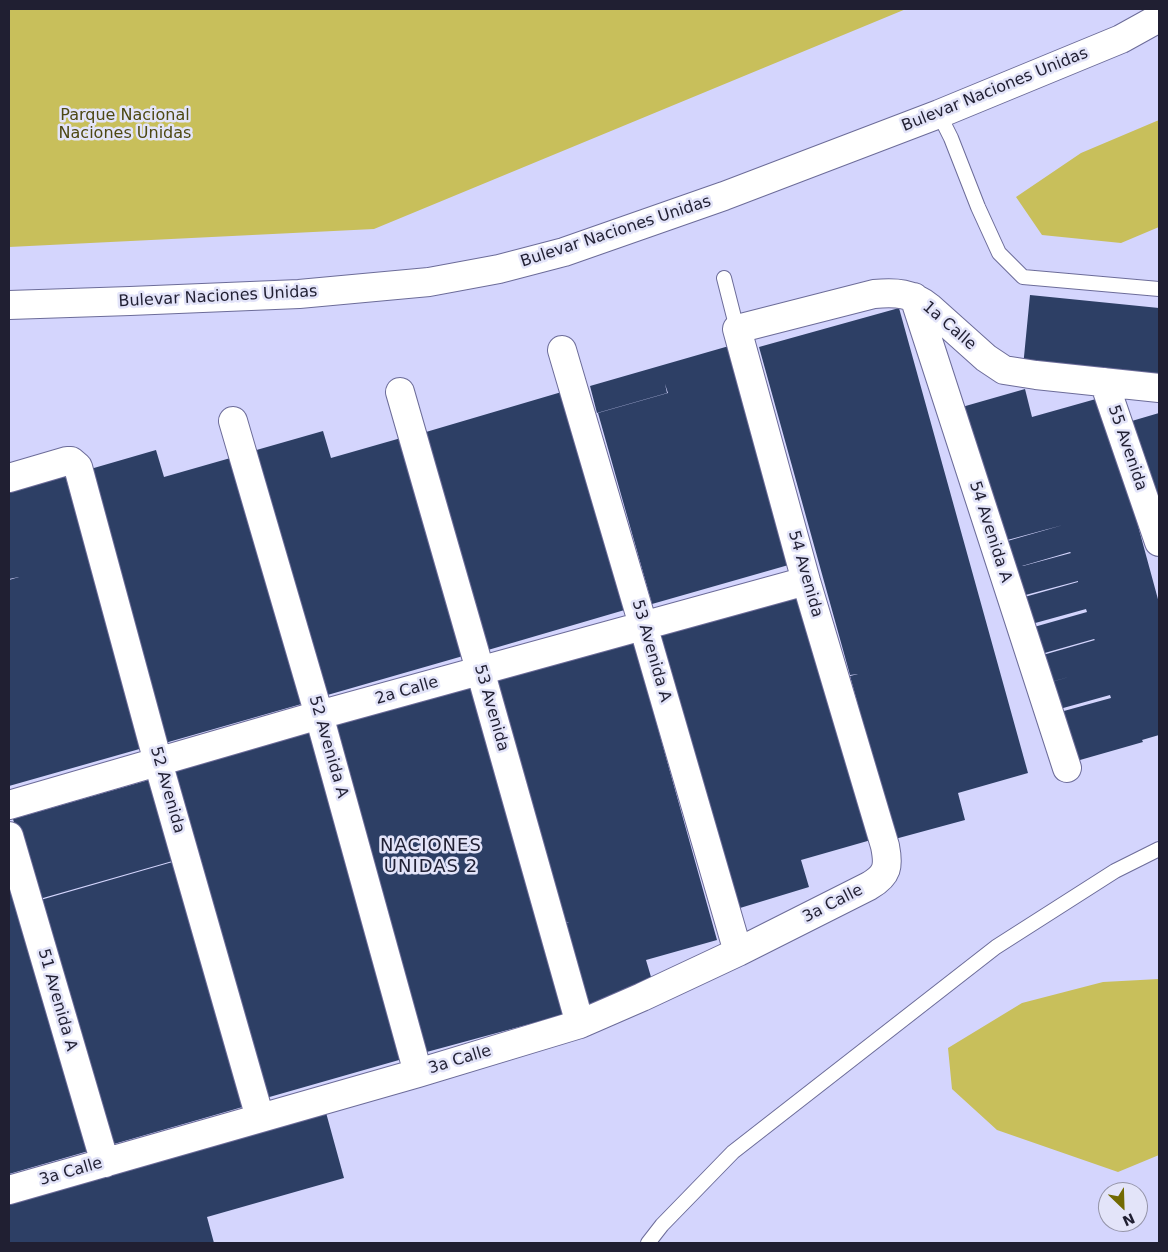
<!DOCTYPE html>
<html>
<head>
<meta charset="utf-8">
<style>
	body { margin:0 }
	#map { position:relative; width:1168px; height:1252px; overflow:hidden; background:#d4d5fd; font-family:"DejaVu Sans",sans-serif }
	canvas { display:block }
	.frame { position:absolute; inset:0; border:10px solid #201f32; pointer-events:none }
	.north { position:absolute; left:1098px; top:1182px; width:50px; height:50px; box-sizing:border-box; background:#e3e4f9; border:1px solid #9595a9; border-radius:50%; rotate:156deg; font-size:14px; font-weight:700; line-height:20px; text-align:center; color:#201f32 }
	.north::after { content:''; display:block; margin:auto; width:18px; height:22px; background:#726a02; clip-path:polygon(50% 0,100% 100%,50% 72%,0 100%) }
</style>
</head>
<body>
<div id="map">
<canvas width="1168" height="1252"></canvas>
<div class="frame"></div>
<div class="north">N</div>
</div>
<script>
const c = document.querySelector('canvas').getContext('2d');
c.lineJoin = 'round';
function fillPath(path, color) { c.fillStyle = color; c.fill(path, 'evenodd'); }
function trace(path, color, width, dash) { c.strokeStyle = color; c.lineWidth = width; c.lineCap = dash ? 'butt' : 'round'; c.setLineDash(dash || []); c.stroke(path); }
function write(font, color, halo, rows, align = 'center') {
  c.font = font + ' "DejaVu Sans",sans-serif'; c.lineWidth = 5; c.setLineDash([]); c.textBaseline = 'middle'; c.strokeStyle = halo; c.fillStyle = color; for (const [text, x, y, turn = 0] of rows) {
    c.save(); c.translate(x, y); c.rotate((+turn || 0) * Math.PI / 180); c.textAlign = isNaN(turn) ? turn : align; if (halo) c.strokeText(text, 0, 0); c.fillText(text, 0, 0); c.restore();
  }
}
const green = new Path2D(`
	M9,9H906L374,229L9,247Z
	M1159,120V227L1121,243L1042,235L1016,197L1081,153Z
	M1159,979V1155L1118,1172L997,1130L952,1089L948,1048L1022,1003L1103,982Z`);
const building = new Path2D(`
	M1030,295L1159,308V380L1023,367Z
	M899,308L1028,773L958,793L965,820L895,839L850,676L858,674L850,675L759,347Z
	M729,346L792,564L652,604L598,413L668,393L665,384L667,393L597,413L590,386Z
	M1025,389L1032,417L1103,397L1159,603V735L1142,740L1143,742L1073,762L1053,714L1111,698L1110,695L1056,710L1048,683L1072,676L1044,684L1036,657L1095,640L1094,639L1034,656L1027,629L1087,612L1086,609L1028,625L1021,598L1078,582V581L1018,597L1004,542L1063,525L1000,542L955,409ZM1070,552L1071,553L1023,566H1022Z
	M565,391L628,609L488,650L426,432Z
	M1159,413V501L1125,423Z
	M323,431L331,458L401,438L463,656L324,696L269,505L277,502L269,505L253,451Z
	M156,450L164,477L234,457L305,703L165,743L87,470Z
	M65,475L143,748L9,786V580L19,577L9,579V491Z
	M799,595L871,840L801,860L809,887L740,908L660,635Z
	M633,639L717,940L646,960L654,987L584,1006L561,925L569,922L561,924L493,678Z
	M473,687L563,1015L423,1053L333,725Z
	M312,731L406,1058L266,1098L173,771Z
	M152,779L176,860L36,900L13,819Z
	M9,860L92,1150L9,1174Z
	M176,861L246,1106L107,1146L37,901Z
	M325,1109L344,1178L207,1217L214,1243H9V1198Z`);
const lane = new Path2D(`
	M939,114L951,138L978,207L999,253L1023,277L1159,289
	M724,278L737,329
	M648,1243L662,1225L733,1152L996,947L1115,871L1159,849`);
const street = new Path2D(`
	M914,297L1067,768
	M562,350L643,625L738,952
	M1104,382L1159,542
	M400,392L480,670L580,1024
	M233,421L319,715L418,1073
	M9,478L67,461H71L78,467L158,762L260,1118
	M9,805L319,715L806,581
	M9,836L105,1163
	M9,1190L418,1073L580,1024L642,997L738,952L869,886C888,875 889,866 885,846L806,581L737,329L874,294C897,292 911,293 929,307L986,358L1004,370L1036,375L1159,388`);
const secondary = new Path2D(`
	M9,305L130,301L299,294L429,282L499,269L564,252L724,196L939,114L1121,39L1159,18`);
const streetNames = [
	["Bulevar Naciones Unidas",995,90,-22],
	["Bulevar Naciones Unidas",616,232,-18],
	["Bulevar Naciones Unidas",218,297,-3],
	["1a Calle",949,326,41],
	["55 Avenida",1127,448,71],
	["54 Avenida A",990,532,72],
	["54 Avenida",805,574,74],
	["53 Avenida A",651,651,74],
	["2a Calle",407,691,-16],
	["53 Avenida",491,708,74],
	["52 Avenida A",328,747,74],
	["52 Avenida",167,790,74],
	["3a Calle",833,904,-27],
	["51 Avenida A",57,1000,74],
	["3a Calle",460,1060,-17],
	["3a Calle",71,1172,-16]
];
const parkNames = [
	["Parque Nacional",125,116],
	["Naciones Unidas",125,134]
];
const neighbourhoodNames = [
	["NACIONES",431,846],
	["UNIDAS 2",431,867]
];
fillPath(green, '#c8bf5b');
fillPath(building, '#2d3f65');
trace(lane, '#6c6c99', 16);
trace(street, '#6c6c99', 30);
trace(secondary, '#6c6c99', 30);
trace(lane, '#fff', 14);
trace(street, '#fff', 28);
trace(secondary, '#fff', 28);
write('16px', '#201f32', '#e3e4f9', streetNames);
write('16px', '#4d4813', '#e3e4f9', parkNames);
c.letterSpacing = '1px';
write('18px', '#201f32', '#e3e4f9', neighbourhoodNames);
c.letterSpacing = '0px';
</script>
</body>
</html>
